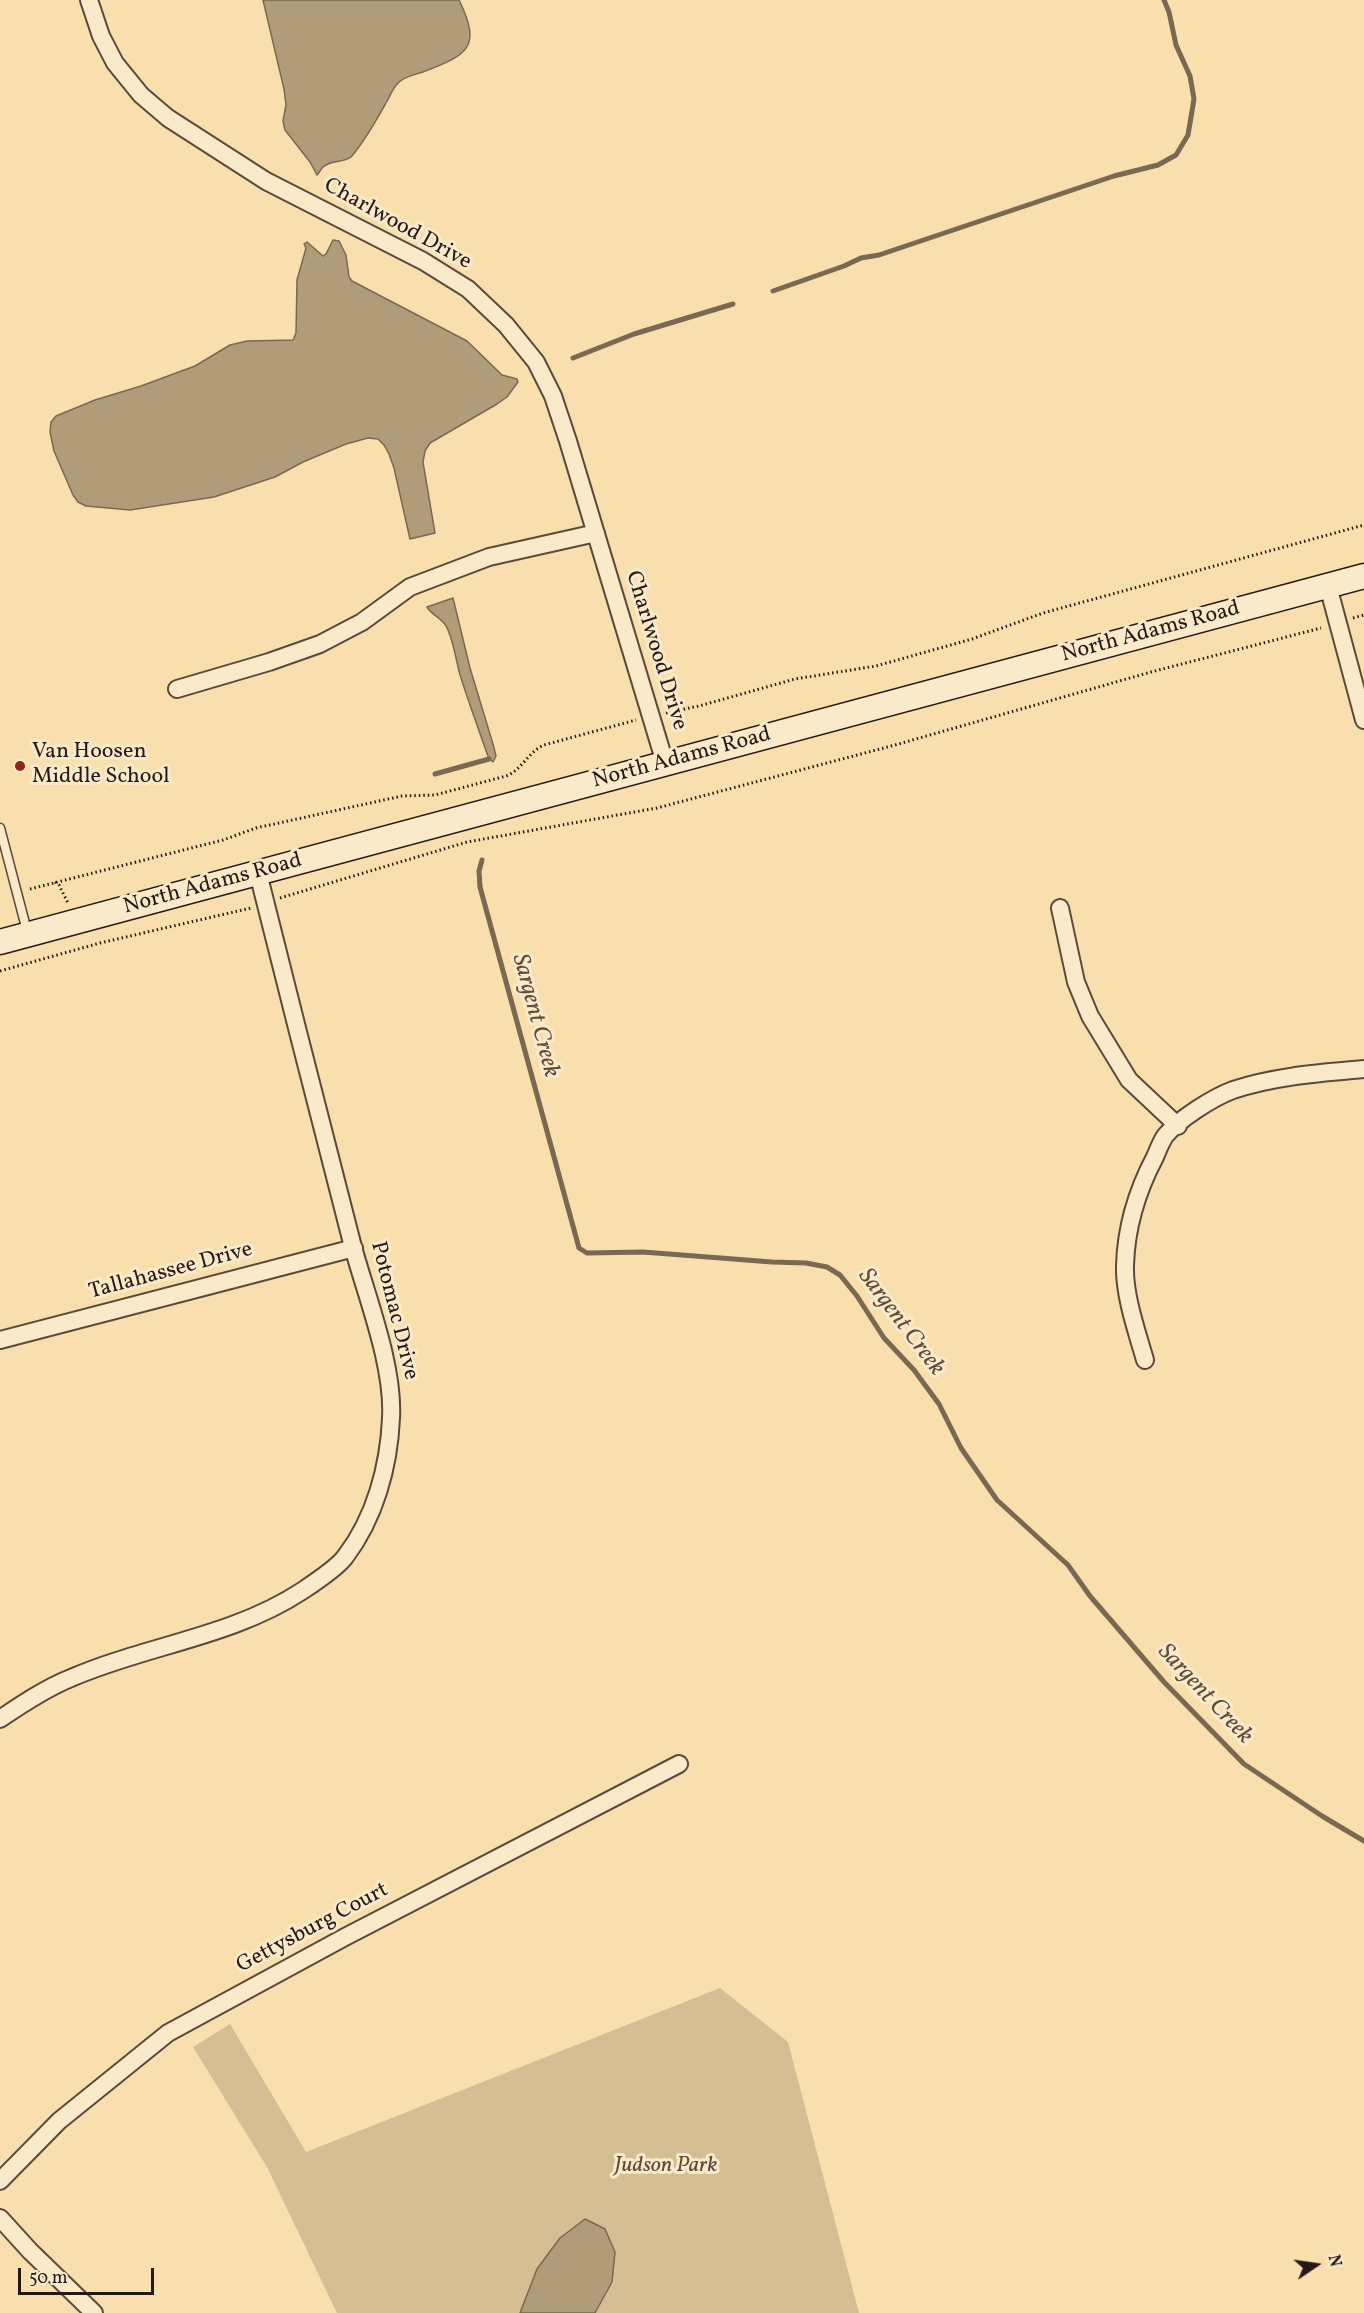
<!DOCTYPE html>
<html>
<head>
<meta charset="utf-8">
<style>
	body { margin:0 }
	#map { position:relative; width:1364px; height:2313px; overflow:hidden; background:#f9dfae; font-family:Vollkorn,serif }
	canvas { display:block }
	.north { position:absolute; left:1286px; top:2235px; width:60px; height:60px; -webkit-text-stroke:4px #fbeaca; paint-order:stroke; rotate:77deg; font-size:16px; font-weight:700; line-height:24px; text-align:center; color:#251915 }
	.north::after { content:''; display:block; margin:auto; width:21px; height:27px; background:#251915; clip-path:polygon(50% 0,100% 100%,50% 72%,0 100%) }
	.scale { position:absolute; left:18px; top:2268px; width:136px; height:27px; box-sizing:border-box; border:3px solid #251915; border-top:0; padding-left:8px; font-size:18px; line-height:21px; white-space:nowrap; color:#251915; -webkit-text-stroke:4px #fbeaca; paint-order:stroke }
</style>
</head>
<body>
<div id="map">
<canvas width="1364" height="2313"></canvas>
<div class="north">N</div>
<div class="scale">50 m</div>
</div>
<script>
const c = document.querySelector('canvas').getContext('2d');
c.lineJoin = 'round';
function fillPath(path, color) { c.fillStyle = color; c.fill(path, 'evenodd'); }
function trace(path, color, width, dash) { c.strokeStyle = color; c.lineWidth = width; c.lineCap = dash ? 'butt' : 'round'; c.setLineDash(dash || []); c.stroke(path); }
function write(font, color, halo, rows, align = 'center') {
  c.font = font + ' Vollkorn,serif'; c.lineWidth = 6; c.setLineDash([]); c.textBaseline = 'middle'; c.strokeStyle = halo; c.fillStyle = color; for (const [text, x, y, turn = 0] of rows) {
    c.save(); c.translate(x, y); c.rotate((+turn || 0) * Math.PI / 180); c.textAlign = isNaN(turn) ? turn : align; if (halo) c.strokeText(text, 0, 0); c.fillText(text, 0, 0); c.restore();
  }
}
const green = new Path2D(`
	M720,1988L788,2042L859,2313H337L267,2167L193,2047L230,2024L306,2152Z`);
const water = new Path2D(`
	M263,0H459C483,49 466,55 423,72C414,75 405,76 398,83C393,88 390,96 386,103C376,121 365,141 351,157C343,163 330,160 323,167C321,169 319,173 317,175L310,162L285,130L283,121L286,105L284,89Z
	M333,240L339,241L346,255L349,277L352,281L467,341L502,375L517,379L518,382L507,397L497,404L430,443L425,451L423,462L435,533L410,539L394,468L389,454L384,445L378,439L368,438L346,444L303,462L275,477L214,497L130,510L86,506L78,502L73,495L54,451L50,432L51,422L56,416L95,400L141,386L195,366L230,345L247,341L293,340L296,333L297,280L306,248L304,244L307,242L323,256L326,254Z
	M453,598L470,668L493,744L496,756L493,762L489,759C479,731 469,703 460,675C456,660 454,644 448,630C444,618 433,617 427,607Z
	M585,2219L605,2229L615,2252L612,2282L596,2311L595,2313H520L537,2269L560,2238Z`);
const stream = new Path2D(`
	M773,291L844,266L861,258L879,255L1114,176L1158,165L1176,155L1188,135L1194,99L1190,76L1176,45L1169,12L1164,0
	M573,358L634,334L733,304
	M435,774L489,759
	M482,860L479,871L480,887L579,1248L587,1253L643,1252L772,1262L806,1263L827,1267L840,1275L857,1296L884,1338L914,1370L939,1404L961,1448L997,1500L1068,1565L1090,1596L1164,1682L1244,1764L1322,1816L1364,1841`);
const path = new Path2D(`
	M1353,618L1364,615
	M666,713L699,706L795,679L876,666L972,639L1043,613L1364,525
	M55,882L59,885L68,903
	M30,889L223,840L256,828L402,796L435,795L506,776C522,770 528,752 544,745L636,720
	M280,898L467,842L657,808L895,745L1151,672L1321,628
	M0,971L100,943L251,908`);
const lane = new Path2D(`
	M0,828L27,931`);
const street = new Path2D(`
	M89,0L101,36L115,63L141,95L168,118L266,181L423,261L468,289L506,325L536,362L553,396L568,441L665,763
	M1328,586L1364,720
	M177,689L269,662L320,644L362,622L410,587L489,557L596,533
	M1060,908L1076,982L1090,1016L1129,1080L1178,1126
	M0,1340L354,1248
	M1145,1360C1137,1332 1124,1295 1125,1266C1126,1227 1137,1191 1155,1157C1158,1150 1161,1142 1165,1136C1179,1119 1212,1098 1233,1090C1275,1076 1320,1073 1364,1069
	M0,1719C22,1704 46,1688 71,1678C147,1645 232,1637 302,1591C314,1583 337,1568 345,1557C375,1518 389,1466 391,1418C394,1366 367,1298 353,1247C321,1122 289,998 258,873
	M0,2181L59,2121L168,2033L345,1937L679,1764
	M0,2218L30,2251L94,2313`);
const secondary = new Path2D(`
	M0,942L1364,576`);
const markers = [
	[20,766,6,"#8f2418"]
];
const streetNames = [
	["Charlwood Drive",397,225,29],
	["North Adams Road",1151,633,-15],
	["Charlwood Drive",655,651,73],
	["North Adams Road",682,759,-15],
	["North Adams Road",213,885,-15],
	["Tallahassee Drive",171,1272,-15],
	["Potomac Drive",393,1311,76],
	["Gettysburg Court",313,1929,-28]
];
const poiNames = [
	["Van Hoosen",32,753],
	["Middle School",32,778]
];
const parkNames = [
	["Judson Park",666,2167]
];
const waterNames = [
	["Sargent Creek",534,1016,75],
	["Sargent Creek",900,1323,53],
	["Sargent Creek",1204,1695,47]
];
fillPath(green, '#d5bd94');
fillPath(water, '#b19c7a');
trace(water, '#796852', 1.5);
trace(stream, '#796852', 5);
trace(lane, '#5a4a3b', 11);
trace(street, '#5a4a3b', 20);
trace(secondary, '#251915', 27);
trace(path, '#251915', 3, [1.5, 3]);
trace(lane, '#fbeaca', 8);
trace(street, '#fbeaca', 16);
trace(secondary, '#fbeaca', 24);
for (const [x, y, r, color] of markers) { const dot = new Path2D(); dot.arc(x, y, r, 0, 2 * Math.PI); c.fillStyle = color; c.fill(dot); trace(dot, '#fbeaca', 2); }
write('22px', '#251915', '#fbeaca', streetNames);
write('22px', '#251915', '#fbeaca', poiNames, 'left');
write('italic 22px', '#5a4a3b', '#fbeaca', parkNames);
write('italic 24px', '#5d4d3d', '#fbeaca', waterNames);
</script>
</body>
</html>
